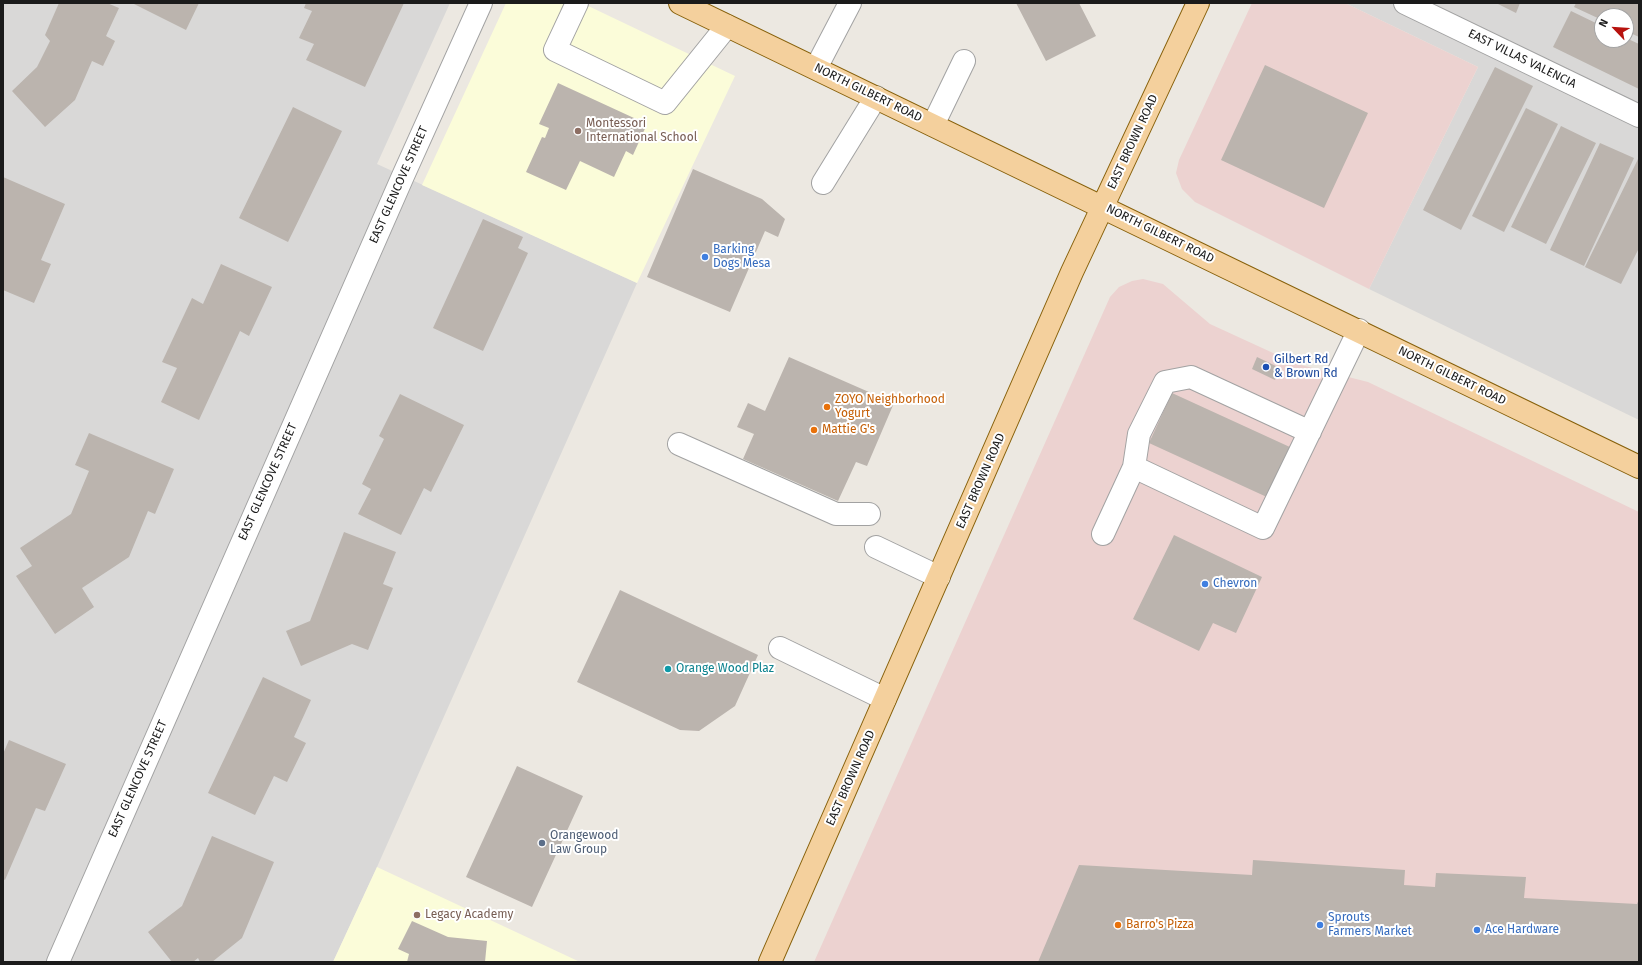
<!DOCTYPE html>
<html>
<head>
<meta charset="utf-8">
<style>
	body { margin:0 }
	#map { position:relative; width:1642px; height:965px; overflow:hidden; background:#ece8e1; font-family:"Fira Sans",sans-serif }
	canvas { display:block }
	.frame { position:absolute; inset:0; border:4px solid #1b1b1b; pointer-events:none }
	.north { position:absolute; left:1594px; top:8px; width:40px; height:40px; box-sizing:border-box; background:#fff; border:1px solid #a4a4a4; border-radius:50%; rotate:295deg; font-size:11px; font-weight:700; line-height:16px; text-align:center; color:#1b1b1b }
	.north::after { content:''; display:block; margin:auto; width:14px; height:18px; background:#b7120e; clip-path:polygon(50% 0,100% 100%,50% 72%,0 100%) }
</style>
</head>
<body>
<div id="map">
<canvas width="1642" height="965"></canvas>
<div class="frame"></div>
<div class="north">N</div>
</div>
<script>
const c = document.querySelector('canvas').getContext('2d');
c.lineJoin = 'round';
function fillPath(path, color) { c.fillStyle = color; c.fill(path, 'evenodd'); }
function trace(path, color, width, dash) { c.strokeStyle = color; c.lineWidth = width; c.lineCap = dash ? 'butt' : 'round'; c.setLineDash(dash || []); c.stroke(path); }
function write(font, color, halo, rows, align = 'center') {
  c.font = font + ' "Fira Sans",sans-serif'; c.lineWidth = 4; c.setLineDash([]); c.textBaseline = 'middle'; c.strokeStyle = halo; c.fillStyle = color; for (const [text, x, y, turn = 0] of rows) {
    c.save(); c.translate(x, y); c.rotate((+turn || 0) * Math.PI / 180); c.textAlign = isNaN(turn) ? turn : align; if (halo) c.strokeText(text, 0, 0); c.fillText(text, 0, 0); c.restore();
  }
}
const residential = new Path2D(`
	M3,3H450L377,164L637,283L377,867L333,962H3Z
	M1345,3H1639V420L1369,289L1478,67ZM1602,16H1626V40H1602Z`);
const commercial = new Path2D(`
	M1252,3H1345L1478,67L1369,289L1195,202L1182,189L1176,173L1179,160Z
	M1143,279L1163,284L1210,324L1297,364L1368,382L1639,512V962H814L1110,297L1119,287L1132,281Z`);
const education = new Path2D(`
	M506,3H582L735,76L637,283L422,185Z
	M377,867L580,962H333Z`);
const building = new Path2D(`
	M59,3H107L119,8L106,36L115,41L103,66L92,61L75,100L45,127L12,91L37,67L50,41L45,35Z
	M132,3H199L186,30Z
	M306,3H404L365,87L306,60L314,44L299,38L312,11L304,8Z
	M1016,3H1079L1096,36L1046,61Z
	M1496,3H1520L1516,13Z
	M1576,3H1639V37L1626,31V16H1602V20L1574,7Z
	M1571,11L1602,26V40H1626V38L1639,44V89L1553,47Z
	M1265,65L1368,113L1324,208L1221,160Z
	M1495,67L1533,86L1461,230L1423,210Z
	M558,83L647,124L633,155L626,151L614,177L580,161L566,190L526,172L542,137L545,138L549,128L539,124Z
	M293,107L342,131L288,242L239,218Z
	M1526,108L1558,124L1504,232L1472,216Z
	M1561,126L1596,143L1546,244L1511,227Z
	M1600,143L1634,158L1584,266L1550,250Z
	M1639,157V248L1621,284L1585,267Z
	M693,169L762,199L785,219L778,237L765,231L730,312L647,277Z
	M3,177L65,204L41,260L51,264L34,303L3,290Z
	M483,219L523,237L518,248L528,253L483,351L433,328Z
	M221,264L272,287L249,336L240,331L199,420L161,402L177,368L162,362L192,298L203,304Z
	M789,357L894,403L867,466L856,462L838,501L743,459L754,434L737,427L748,403L765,411Z
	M1257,357L1280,368L1275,380L1252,369Z
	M1172,393L1292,448L1269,498L1149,443Z
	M400,394L464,425L431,492L424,488L401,535L358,514L371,489L362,484L384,439L379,436Z
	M89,433L174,469L155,514L148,511L129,557L82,588L94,607L55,634L16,576L32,566L20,548L71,514L89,471L75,465Z
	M344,532L396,552L383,584L393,588L368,650L352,644L301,666L286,631L310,621Z
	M1174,535L1262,577L1236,633L1213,623L1199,651L1133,619Z
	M620,590L758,655L735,706L699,731L680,730L577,682Z
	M263,677L311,700L294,737L306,743L287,782L274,776L255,815L208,793Z
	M9,740L66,764L45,811L36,808L5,880L3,879V754Z
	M517,766L583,796L532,907L466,877Z
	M212,836L274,862L242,938L212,962H200L198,958L193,962H172L148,932L182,906Z
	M1253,860L1405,870L1404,885L1435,887L1436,873L1526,877L1524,898L1637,904L1639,899V962H1038L1079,865L1252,875Z
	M412,921L448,937L487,941L485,962H407L409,954L398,949Z`);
const minor = new Path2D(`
	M577,3L555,50L665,103L727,26
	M1405,3L1639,116
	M816,68L850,3
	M933,125L964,61
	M823,183L876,97
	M679,444L836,514H869
	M1134,467L1139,434L1165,382L1191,377L1310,432
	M1103,534L1134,467L1263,528L1359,330
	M876,547L939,577
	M780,648L885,699
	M58,962L403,176L481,3`);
const major = new Path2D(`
	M680,3L1639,467
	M770,962L1072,272L1198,3`);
const markers = [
	[578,131,4,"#8d6e63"],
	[705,257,4,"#3f7fe0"],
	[1266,367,4,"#1a4fb4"],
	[827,407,4,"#e8710a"],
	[814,430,4,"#e8710a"],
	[1205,584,4,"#3f7fe0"],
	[668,669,4,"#0f9aa8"],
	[542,843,4,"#5c6f8a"],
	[417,915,4,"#8d6e63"],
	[1118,925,4,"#e8710a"],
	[1320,925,4,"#3f7fe0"],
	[1477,930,4,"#3f7fe0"]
];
const streetNames = [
	["EAST VILLAS VALENCIA",1522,59,26],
	["NORTH GILBERT ROAD",868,93,26],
	["EAST BROWN ROAD",1133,142,-65],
	["EAST GLENCOVE STREET",399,185,-66],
	["NORTH GILBERT ROAD",1160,234,26],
	["NORTH GILBERT ROAD",1452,376,26],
	["EAST BROWN ROAD",981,481,-66],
	["EAST GLENCOVE STREET",268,482,-66],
	["EAST BROWN ROAD",851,778,-66],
	["EAST GLENCOVE STREET",138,779,-66]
];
const educationNames = [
	["Montessori",586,124],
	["International School",586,138],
	["Legacy Academy",425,915]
];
const shopNames = [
	["Barking",713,250],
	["Dogs Mesa",713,264],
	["Chevron",1213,584],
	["Sprouts",1328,918],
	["Farmers Market",1328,932],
	["Ace Hardware",1485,930]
];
const transitNames = [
	["Gilbert Rd",1274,360],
	["& Brown Rd",1274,374]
];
const foodNames = [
	["ZOYO Neighborhood",835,400],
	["Yogurt",835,414],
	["Mattie G's",822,430],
	["Barro's Pizza",1126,925]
];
const cultureNames = [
	["Orange Wood Plaz",676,669]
];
const serviceNames = [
	["Orangewood",550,836],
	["Law Group",550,850]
];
fillPath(residential, '#d9d8d7');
fillPath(commercial, '#ecd2d0');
fillPath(education, '#fbfcd9');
fillPath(building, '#bbb4ae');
trace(minor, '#a2a2a2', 24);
trace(major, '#87600a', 24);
trace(minor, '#fff', 22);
trace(major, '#f4d09d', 22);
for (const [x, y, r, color] of markers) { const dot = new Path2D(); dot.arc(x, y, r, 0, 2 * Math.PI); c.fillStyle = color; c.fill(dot); trace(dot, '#fff', 1.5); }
write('12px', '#1b1b1b', '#fff', streetNames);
write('12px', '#785e54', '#fff', educationNames, 'left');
write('12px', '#366cbe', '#fff', shopNames, 'left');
write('12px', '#164399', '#fff', transitNames, 'left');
write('12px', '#c56008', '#fff', foodNames, 'left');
write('12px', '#0d838f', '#fff', cultureNames, 'left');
write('12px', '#4e5e75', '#fff', serviceNames, 'left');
</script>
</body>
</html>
